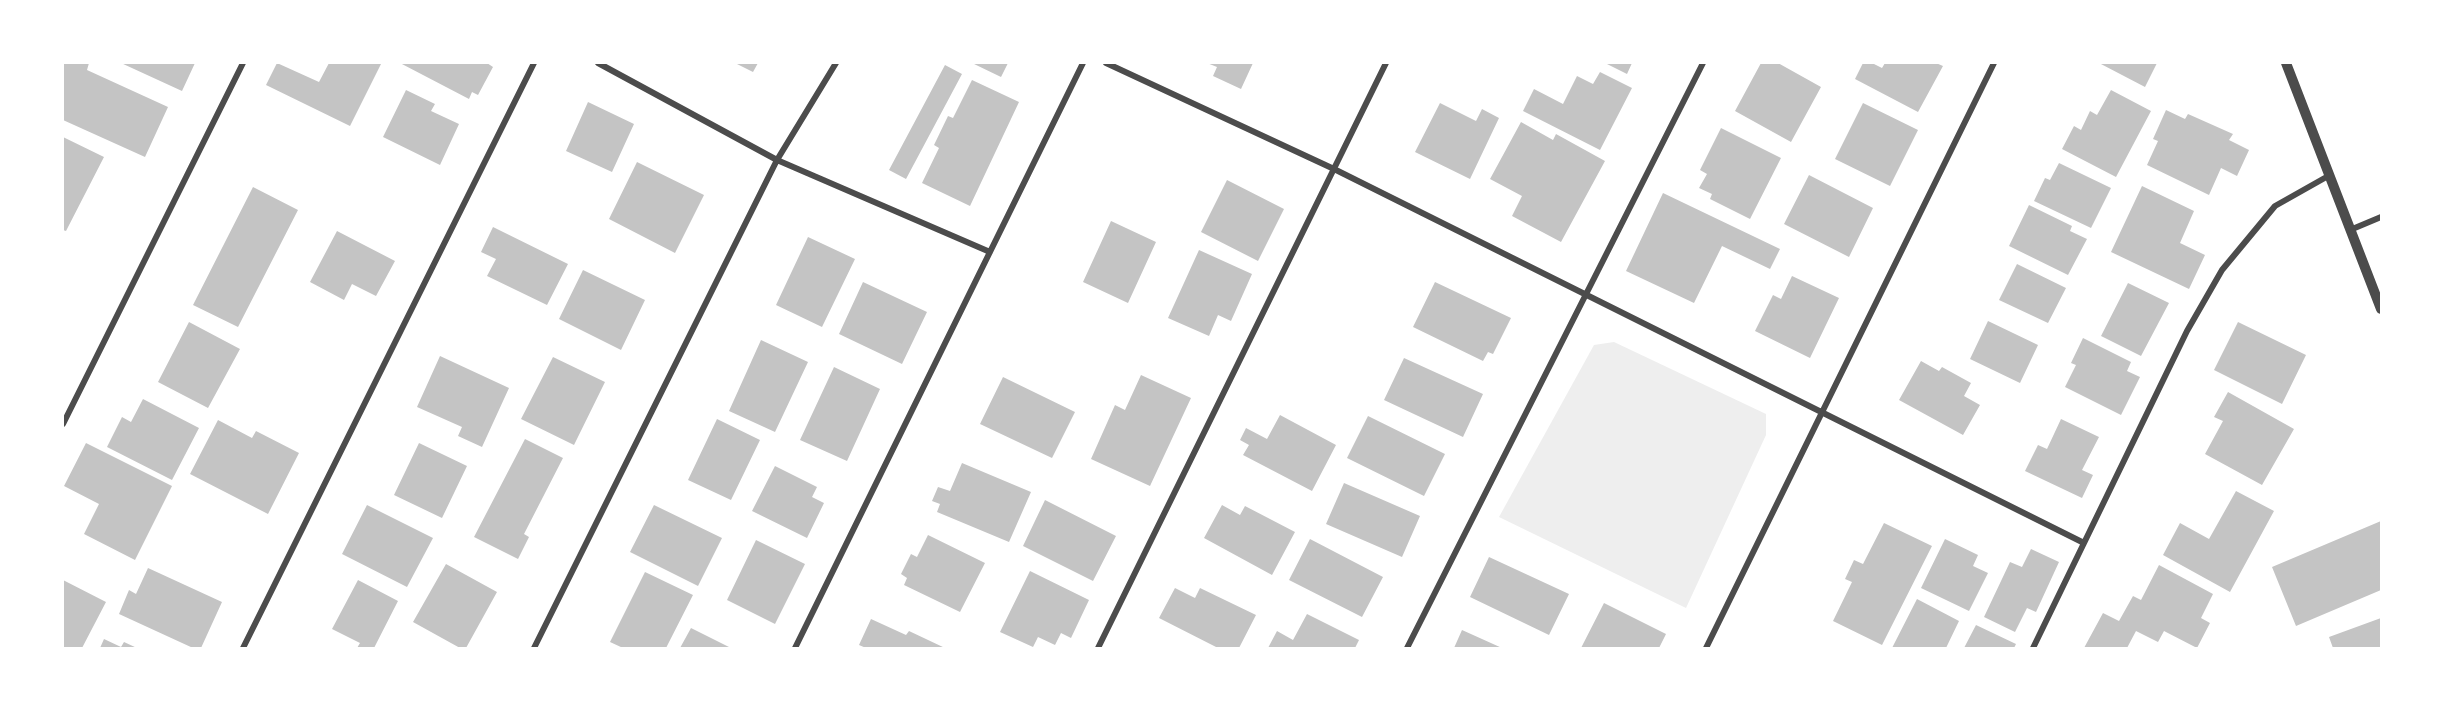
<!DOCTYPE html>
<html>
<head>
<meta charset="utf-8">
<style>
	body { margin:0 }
	#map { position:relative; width:2444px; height:711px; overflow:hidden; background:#fff; font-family:"Fira Sans",sans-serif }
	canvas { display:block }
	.frame { position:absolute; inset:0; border:64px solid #fff; pointer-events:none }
</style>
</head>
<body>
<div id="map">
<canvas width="2444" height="711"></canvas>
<div class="frame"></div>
</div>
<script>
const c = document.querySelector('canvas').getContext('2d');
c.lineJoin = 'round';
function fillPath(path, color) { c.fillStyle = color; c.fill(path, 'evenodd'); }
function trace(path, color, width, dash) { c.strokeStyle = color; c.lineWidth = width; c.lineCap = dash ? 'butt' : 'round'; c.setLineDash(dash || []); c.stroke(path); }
const green = new Path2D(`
	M1614,342L1766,414V435L1686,608L1499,517L1594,345Z`);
const building = new Path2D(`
	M63,63H89L87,70L168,107L145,157L63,120Z
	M121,63H195L182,91Z
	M277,63L319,82L329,63L381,64L350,126L266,85Z
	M400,63H487L493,67L478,95L472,92L469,99Z
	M735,63H758L753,72Z
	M972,63H1008L1001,77Z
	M1207,63H1253L1241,89L1213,76L1217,67Z
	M1605,63H1632L1627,74Z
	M1761,63H1778L1821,87L1791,142L1735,111Z
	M1863,63H1872L1882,68L1885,63H1936L1943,66L1918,112L1855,79Z
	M2099,63H2157L2145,87Z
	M945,65L962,74L906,179L889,170Z
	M1600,72L1632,88L1600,150L1523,111L1534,89L1563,104L1577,76L1593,84Z
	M972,80L1019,102L970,206L922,183L939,148L934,145L948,116L953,118Z
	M406,90L435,104L431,111L459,124L440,165L383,137Z
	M2111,90L2151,111L2116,177L2062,149L2074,126L2081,130L2090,111L2097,115Z
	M588,102L634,124L612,172L566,151Z
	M1440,103L1476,121L1482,109L1499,118L1470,179L1415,152Z
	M1863,103L1918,130L1890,186L1835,159Z
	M2166,110L2185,119L2188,114L2233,134L2229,140L2249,150L2237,176L2221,168L2209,195L2147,165L2158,141L2153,139Z
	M1521,122L1553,140L1556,134L1605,161L1561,242L1512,216L1522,196L1490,179Z
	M1721,128L1781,158L1750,219L1710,199L1712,194L1699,188L1707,174L1700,170Z
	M63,137L104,157L66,231L63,230Z
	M637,162L704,195L675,253L609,219Z
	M2059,163L2111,188L2091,228L2034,201L2045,178L2050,180Z
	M1809,175L1873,208L1849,257L1784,224Z
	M1227,180L1284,209L1258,261L1201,232Z
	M2142,186L2194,211L2180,243L2205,255L2189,289L2111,252Z
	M253,187L298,210L238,327L193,305Z
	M1663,193L1780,249L1770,269L1722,246L1694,303L1626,271Z
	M2029,205L2072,226L2070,231L2087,239L2068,275L2009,246Z
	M1111,221L1156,242L1128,303L1083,282Z
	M493,227L568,264L547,305L487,276L496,259L481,252Z
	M337,231L395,261L376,296L352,284L344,300L310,282Z
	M808,237L855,259L822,327L776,305Z
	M1199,250L1252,274L1231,321L1218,315L1209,336L1168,318Z
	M2017,264L2066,288L2048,323L1999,300Z
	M583,270L645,300L621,350L559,319Z
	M1792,276L1839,298L1810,358L1755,331L1773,295L1781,299Z
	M863,282L927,312L902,364L839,334Z
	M1435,282L1511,318L1493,354L1488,352L1483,361L1413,327Z
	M2128,283L2169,303L2141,356L2101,336Z
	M1988,321L2038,345L2020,383L1970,359Z
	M189,322L240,349L208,408L158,382Z
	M2238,322L2306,355L2282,404L2214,370Z
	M2083,338L2131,362L2127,371L2140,377L2121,415L2065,387L2076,365L2071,363Z
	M761,340L808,362L775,432L729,411Z
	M440,356L509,388L482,447L458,436L462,427L417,407Z
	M553,357L605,382L574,445L521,419Z
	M1404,358L1483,394L1463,437L1384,400Z
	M1921,361L1939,371L1942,367L1971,383L1964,396L1980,405L1963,435L1899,400Z
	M834,367L880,389L847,461L800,440Z
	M1141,375L1191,398L1150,486L1091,459L1115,405L1125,410Z
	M1003,377L1075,412L1052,458L980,424Z
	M2228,392L2294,429L2262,485L2205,454L2223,421L2214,417Z
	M143,399L199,428L172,480L107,447L122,417L131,422Z
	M1280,415L1336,445L1312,491L1243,455L1249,445L1240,440L1246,428L1267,439Z
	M1368,416L1445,454L1424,496L1347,458Z
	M717,419L760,440L731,500L688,480Z
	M2061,419L2099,437L2082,470L2093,475L2082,498L2025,471L2038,445L2047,449Z
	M218,420L252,438L256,431L299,453L268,514L190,474Z
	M525,439L563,458L524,534L529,537L518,559L474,537Z
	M86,443L172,486L135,560L84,534L99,504L64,486Z
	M419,443L467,466L442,518L394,495Z
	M962,463L1031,492L1009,542L937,512L940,504L932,501L938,487L950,491Z
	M775,466L817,487L812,497L824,503L807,538L752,511Z
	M1344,483L1420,516L1402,557L1326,524Z
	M2236,491L2274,511L2230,592L2163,555L2180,523L2209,539Z
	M1045,500L1116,536L1093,581L1023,546Z
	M367,505L433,538L407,587L342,554Z
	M654,505L722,538L698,586L630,552Z
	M1222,505L1240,515L1245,506L1295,532L1272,575L1204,538Z
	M2381,521V590L2296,626L2272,567Z
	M1884,523L1932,546L1882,645L1833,621L1852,582L1845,579L1854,560L1863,564Z
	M928,535L985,563L960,612L904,585L907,578L901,574L911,554L917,557Z
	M1310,539L1383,577L1362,617L1289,580Z
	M1945,539L1978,555L1973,566L1988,573L1969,611L1921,588Z
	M756,540L805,564L775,624L727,600Z
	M2031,549L2059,562L2036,612L2027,608L2015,632L1984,617L2010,562L2022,567Z
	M1489,557L1569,594L1549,635L1470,597Z
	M446,564L497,592L466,648H460L413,622Z
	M2159,565L2213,594L2201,618L2210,623L2197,648L2164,631L2158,642L2136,631L2127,648H2084L2103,613L2119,621L2133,596L2141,600Z
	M148,568L222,602L201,648H193L119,614L129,590L136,594Z
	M1030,571L1089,600L1071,638L1061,633L1055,645L1038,637L1033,647L1000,632Z
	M645,572L693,595L666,648H623L610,642Z
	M63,580L106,602L82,648H63Z
	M358,580L398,601L374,648H357L360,643L332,629Z
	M1175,588L1195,598L1200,588L1256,615L1239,648H1218L1159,618Z
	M1917,599L1959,621L1946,648H1892Z
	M1604,603L1666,634L1659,648H1581Z
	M1307,614L1359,640L1355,648H1268L1277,631L1293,640Z
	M2381,618V648H2333L2329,637Z
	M871,619L906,635L909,631L945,648H866L859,645Z
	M1976,625L2016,644L2014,648H1964Z
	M691,628L731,648H680Z
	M1462,630L1502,648H1454Z
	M104,639L121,647L124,642L137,648H100Z`);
const minor = new Path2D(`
	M598,63L777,160L990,252
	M1106,63L1334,169L2084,543
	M2350,230L2381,217
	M63,424L243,63
	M243,648L534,63
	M534,648L777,160L836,63
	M795,648L1083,63
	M1098,648L1386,63
	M1407,648L1703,63
	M1706,648L1994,63
	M2033,648L2187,331L2222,270L2275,206L2330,175`);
const tertiary = new Path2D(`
	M2286,63L2381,309`);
fillPath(green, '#eee');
fillPath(building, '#c4c4c4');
trace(minor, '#4c4c4c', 6);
trace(tertiary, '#4c4c4c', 10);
</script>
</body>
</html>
